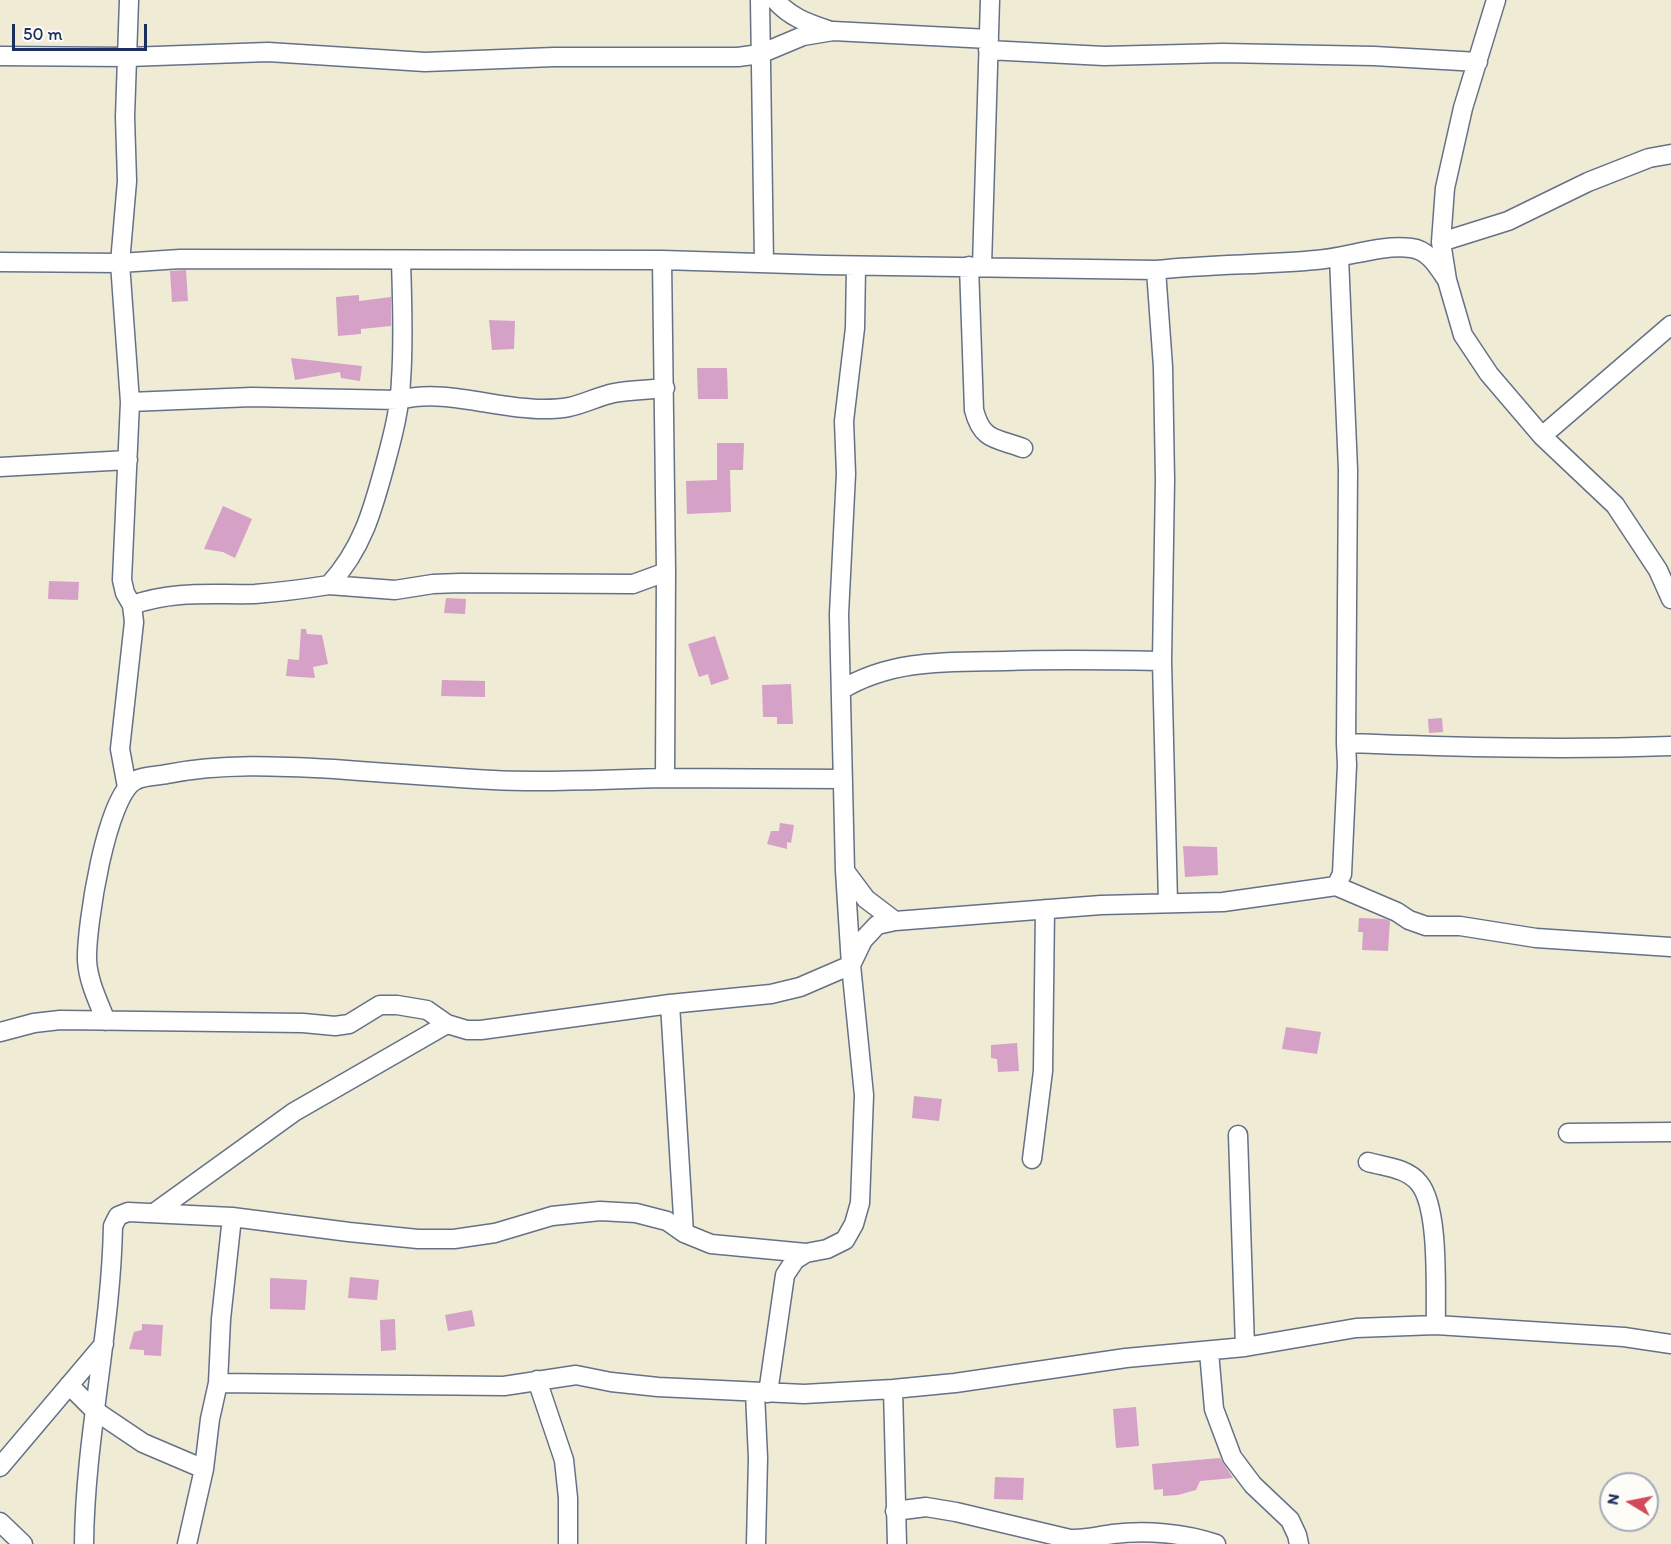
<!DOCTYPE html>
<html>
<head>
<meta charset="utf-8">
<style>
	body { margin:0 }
	#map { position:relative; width:1671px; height:1544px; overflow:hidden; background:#efebd4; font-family:Itim,sans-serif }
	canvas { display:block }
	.north { position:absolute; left:1599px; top:1472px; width:60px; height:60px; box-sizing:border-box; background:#fdfcf7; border:2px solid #a3aaba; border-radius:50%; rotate:280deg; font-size:16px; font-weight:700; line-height:24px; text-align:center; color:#1b2f5e }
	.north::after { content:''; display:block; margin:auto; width:21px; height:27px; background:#d1495b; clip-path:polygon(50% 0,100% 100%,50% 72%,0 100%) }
	.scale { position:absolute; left:12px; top:24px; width:135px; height:27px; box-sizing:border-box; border:3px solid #1b2f5e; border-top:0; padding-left:8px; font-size:18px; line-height:21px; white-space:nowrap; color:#1b2f5e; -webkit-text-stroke:4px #fdfcf7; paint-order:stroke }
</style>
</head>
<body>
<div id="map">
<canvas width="1671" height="1544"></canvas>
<div class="north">N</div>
<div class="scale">50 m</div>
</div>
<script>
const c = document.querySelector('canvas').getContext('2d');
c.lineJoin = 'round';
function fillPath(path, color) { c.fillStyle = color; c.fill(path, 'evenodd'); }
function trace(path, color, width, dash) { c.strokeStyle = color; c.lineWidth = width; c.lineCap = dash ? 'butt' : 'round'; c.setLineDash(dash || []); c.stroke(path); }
const building = new Path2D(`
	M186,270L188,301L172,302L170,271Z
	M359,295V301L391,297V326L361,329V334L338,336L336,297Z
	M489,320L515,321L514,349L492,350Z
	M291,358L362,366L360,381L341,378L340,372L295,380Z
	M697,368H727L728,399H698Z
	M717,443H744L743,470H730L731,512L687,514L686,481L717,480Z
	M223,506L252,519L235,558L223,552L204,549Z
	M49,581L79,582L78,600L48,599Z
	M446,598L466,599L465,614L444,613Z
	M301,629H306L307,634L322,635L328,664L313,667L315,678L286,676L288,659L299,660Z
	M715,636L729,679L711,685L708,674L699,677L688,644Z
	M442,680L485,681V697L441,696Z
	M791,684L793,724H777V717H763L762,685Z
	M1442,718L1443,732L1429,733L1428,719Z
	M780,823L794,825L791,843L787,842V849L767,844L771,831H779Z
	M1183,846L1217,847L1218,875L1185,877Z
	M1359,918L1385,919L1390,921L1388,951L1362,950L1363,932H1358Z
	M1286,1027L1321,1032L1317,1054L1282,1049Z
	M1017,1043L1019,1071L998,1072L997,1059L991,1058V1045Z
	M914,1096L942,1099L939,1121L912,1118Z
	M350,1277L379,1280L377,1300L348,1298Z
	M270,1278L307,1280L305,1310L270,1309Z
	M472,1310L475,1326L448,1331L445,1315Z
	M395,1319L396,1350L381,1351L380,1320Z
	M142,1324L163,1325L161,1356L144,1355V1350L129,1349L134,1332L142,1330Z
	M1136,1407L1139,1446L1116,1448L1113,1409Z
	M1220,1458L1233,1478L1200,1481L1196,1490L1178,1495L1163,1496V1489L1154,1490L1152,1464Z
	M995,1477L1024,1478L1023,1500L994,1499Z`);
const minor = new Path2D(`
	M760,0L764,263
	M775,0C790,17 807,23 828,30
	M1496,0L1463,108L1445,188L1441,242L1447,280L1463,335L1489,374L1542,436L1615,505L1658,570L1671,599
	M988,50L1104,56L1223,53L1374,56L1478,62
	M0,56L128,57L268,52L425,62L554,57H738L760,54L803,36L833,31L989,39
	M1441,242L1508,221L1588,182L1649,158L1671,154
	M1339,257L1348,470L1346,743
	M662,260L666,572L665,778L843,779
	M0,262L120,263L180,259L662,260L824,265L1156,270C1209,264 1263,265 1316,260C1347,258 1380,244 1411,248C1429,250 1438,267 1447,280
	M969,266L974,410C982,441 996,438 1023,448
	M982,266L990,0
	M1156,270L1163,367L1165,480L1162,661L1168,903
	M130,402L252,397L399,400C446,388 494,409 542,409C550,409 561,409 569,407C584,404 599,396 614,393C630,390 648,390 665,388
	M1542,436L1671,325
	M0,467L128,460
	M329,585L395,590L433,584L460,583L633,584L666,572
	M132,605C176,590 211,595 255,594C280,592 304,589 329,585C363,548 373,509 386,461C393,435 400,408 401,380C404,340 402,300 401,260
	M841,690C892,659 948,662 1006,661C1058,659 1109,660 1162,661
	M127,787L120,749L134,622L132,605L125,593L122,580L130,402L120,263L127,181L125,117L129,0
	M845,871L866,899L895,921
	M1336,886L1342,874L1347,765L1346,743C1455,747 1562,750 1671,746
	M670,1004L684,1233
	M106,1021C98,1001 88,981 87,960C86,928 106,794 136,780C144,776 158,776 167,774C222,763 278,766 334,769C387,773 440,777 493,780C550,783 608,779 665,778
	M0,1032L34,1023L60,1020L303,1023L335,1026L349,1024L380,1005H397L427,1010L447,1024L467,1030H481L670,1004L771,994L800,987L851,965L863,940L877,925L895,921L1101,905L1223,902L1336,886L1397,912L1409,920L1426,926H1460L1536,938L1671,947
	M1568,1133L1671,1132
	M1238,1135L1245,1347
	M1032,1159L1043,1071L1045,909
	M1368,1162C1386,1167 1407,1168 1419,1183C1440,1208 1435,1291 1436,1325
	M154,1213L294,1112L447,1024
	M1209,1352L1214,1409L1232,1457L1253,1485L1290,1520L1297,1535L1299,1544
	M537,1380L564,1460L568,1498V1544
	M218,1383L504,1386L576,1375L611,1382L658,1387L804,1394L893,1389L955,1383L1126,1358L1245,1347L1356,1328L1436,1325L1624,1337L1671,1344
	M69,1385L94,1410L143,1443L204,1469
	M893,1389L897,1544
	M755,1393L758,1458L756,1544
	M768,1393L785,1275L795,1260L806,1253L827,1249L845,1240L854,1224L860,1203L864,1095L851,965L845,871L839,614L846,474L844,421L855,328L856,266
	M0,1467L104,1344
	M895,1511L926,1507L956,1512L1070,1539C1085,1540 1098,1536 1113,1534C1145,1530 1185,1533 1216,1544
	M0,1522L23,1544
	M84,1544C85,1437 111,1333 113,1226L118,1216L128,1212L232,1217L349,1232L418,1239H454L495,1233L552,1216L600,1211L636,1213L667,1221L684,1233L711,1244L806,1253
	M187,1544L204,1469L210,1419L218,1383L221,1319L232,1217`);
fillPath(building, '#d5a1c7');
trace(minor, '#657187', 21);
trace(minor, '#fff', 18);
</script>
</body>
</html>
